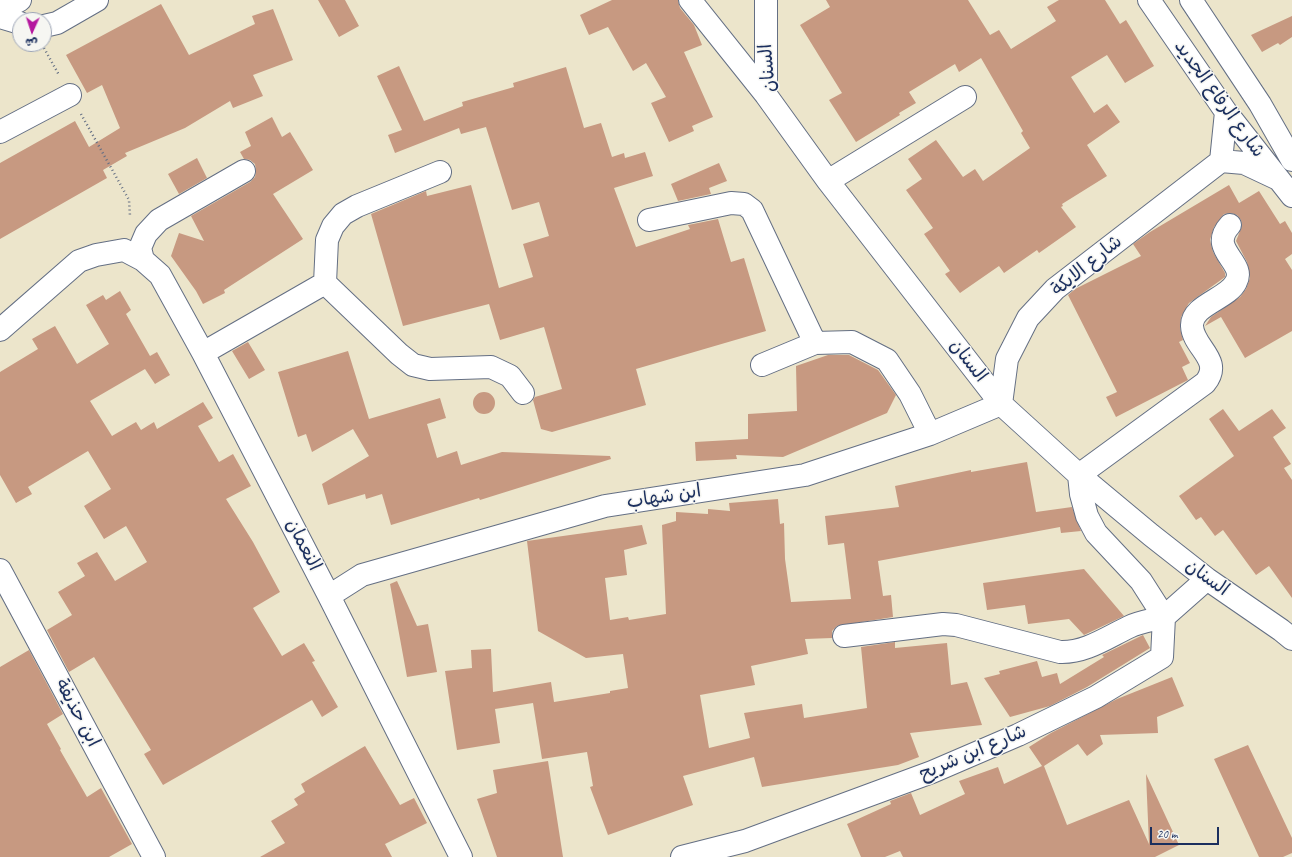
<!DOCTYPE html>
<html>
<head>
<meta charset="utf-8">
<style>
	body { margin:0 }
	#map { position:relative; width:1292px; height:857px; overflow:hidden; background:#ece5cb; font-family:Caveat,"Playpen Sans Arabic",sans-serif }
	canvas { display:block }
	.north { position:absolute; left:12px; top:12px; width:40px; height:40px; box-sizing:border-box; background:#f6f6f2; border:1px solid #9ea6b7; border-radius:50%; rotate:183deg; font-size:11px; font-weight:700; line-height:16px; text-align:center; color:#1b2f5e }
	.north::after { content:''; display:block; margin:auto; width:14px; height:18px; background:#b5179e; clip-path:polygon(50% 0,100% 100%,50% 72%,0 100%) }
	.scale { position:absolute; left:1150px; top:827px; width:69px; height:18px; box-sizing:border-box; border:2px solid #1b2f5e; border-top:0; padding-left:5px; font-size:12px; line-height:14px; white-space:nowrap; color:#1b2f5e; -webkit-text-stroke:3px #f6f6f2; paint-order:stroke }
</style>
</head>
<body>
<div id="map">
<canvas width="1292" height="857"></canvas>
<div class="north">ش</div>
<div class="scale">20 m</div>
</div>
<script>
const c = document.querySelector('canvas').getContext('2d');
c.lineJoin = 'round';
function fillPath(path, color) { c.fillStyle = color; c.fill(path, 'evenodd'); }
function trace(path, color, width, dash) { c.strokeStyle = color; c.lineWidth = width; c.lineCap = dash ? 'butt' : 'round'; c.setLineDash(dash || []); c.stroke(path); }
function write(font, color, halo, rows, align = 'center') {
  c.font = font + ' Caveat,"Playpen Sans Arabic",sans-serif'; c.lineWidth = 3; c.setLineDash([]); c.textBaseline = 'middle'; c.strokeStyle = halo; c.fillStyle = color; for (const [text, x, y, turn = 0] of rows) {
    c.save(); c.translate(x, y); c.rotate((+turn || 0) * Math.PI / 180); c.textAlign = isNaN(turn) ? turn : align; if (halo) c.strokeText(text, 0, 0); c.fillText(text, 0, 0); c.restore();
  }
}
const building = new Path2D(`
	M318,0H345L359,26L339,37Z
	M612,0H678L680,8L694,25L702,45L684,52L713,117L692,126L694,131L669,142L651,103L666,97L646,63L633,71L608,27L589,35L580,15Z
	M826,0H968L990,35L999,30L1011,49L1056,21L1047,7L1059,0H1105L1120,24L1126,20L1154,66L1125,83L1107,55L1071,77L1094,113L1107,104L1120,122L1087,145L1107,176L1062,204L1063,206L1061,207L1076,227L1039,253L1037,250L1004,273L999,266L960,293L945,274L950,271L924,234L933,228L906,190L922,179L908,159L936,140L963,177L975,169L983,181L1030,148L1021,133L1023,131L981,58L959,72L955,64L909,92L916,103L899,113L900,115L856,142L829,100L842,93L800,25L830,7Z
	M161,4L189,55L255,24L252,16L273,9L293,60L253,75L263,96L233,108L230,101L185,128L125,153L127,156L103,170L107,178L0,239V163L75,121L89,147L120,128L102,85L87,93L66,55Z
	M1292,16V37L1280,45L1278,43L1262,52L1251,35Z
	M399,66L424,121L463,106L462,102L514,87L513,83L566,67L584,128L601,123L612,157L624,153L625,158L645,152L653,176L614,188L636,247L690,229L688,225L718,219L731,262L744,258L766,331L636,369L646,405L552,432L541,429L533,400L535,397L562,389L544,327L500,340L489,304L403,326L371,214L426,191L427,196L471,185L499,288L533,277L523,244L549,236L539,202L512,210L486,127L461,134L459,128L395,153L388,135L402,130L377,76Z
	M272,117L282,137L290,132L313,170L273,194L303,239L224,290L225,293L203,304L196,291L171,256L179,233L204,241L191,216L250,182L255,177L256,171L255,164L250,160L244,159L240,152L251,146L245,132Z
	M197,158L207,178L179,194L168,174Z
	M719,163L727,181L709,188L711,194L678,201L671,184Z
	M1229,185L1239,203L1259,191L1280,224L1285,221L1292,233V254L1285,259L1292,270V331L1245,358L1221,317L1205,326L1211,317L1240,297L1246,289L1250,278L1247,262L1236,241L1242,226L1241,220L1237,215L1231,213L1224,214L1214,227L1210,240L1213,252L1225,273V277L1189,303L1181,317L1180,328L1183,340L1179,342L1190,363L1182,367L1188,380L1116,417L1106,397L1117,392L1068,295L1075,289L1141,256L1133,244L1150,232Z
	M120,291L131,310L126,314L150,356L157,352L170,375L155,384L145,369L90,401L112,436L136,422L141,430L154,422L157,429L203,402L213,418L198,426L219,462L233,454L251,486L226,499L253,542L280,592L253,608L282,656L304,643L315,661L312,662L338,707L322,717L312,700L163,785L144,754L151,750L94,657L69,672L47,630L72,615L58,592L85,576L77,563L97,552L115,581L147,562L126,526L104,539L84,506L111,489L88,451L28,487L32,494L16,503L0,475V372L38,349L32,339L55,326L77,364L109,344L86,305L103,295L106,300Z
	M248,342L265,370L249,379L232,351Z
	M348,351L369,419L440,398L446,418L427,424L437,458L457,451L461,465L502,452L610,456L611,459L480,500L479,498L391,525L382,494L366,499L365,494L328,505L322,484L369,456L353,429L312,452L306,434L298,437L278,372Z
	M828,355H849L878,370L896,395L887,413L783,457L736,455L737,459L696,461L695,442L748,439V414L797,411L796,366Z
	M473 403a11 11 0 1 1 22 0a11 11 0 1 1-22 0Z
	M1223,409L1239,431L1272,409L1286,428L1273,437L1291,464L1284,468L1292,480V598L1269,566L1256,575L1223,530L1215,536L1201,517L1196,520L1179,496L1234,456L1209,419Z
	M1027,462L1036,512L1072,507L1081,531L1061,533L1060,527L878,561L883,596L891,595L893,617L837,626L832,631V638L805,639L808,654L751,666L755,685L700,695L709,748L750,738L744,713L802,704L804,718L867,708L861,647L895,642V648L947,643L951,685L967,682L982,725L910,733L919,757L898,765L762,787L754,757L683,776L693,805L608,835L590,787L593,786L587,752L542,759L533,703L495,709L500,743L457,750L445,671L472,668L471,650L491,649L493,692L551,682L554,702L610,693V691L628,688L623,654L586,658L538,631L527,541L642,525L647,544L624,550L627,575L605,578L610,620L628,617L629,620L666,614L662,525L676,521V512L708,514V509L730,511L729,503L778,499L780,524L784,523L785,559L791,602L851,599L844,543L828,545L825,516L899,507L895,486L971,470V472Z
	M1084,569L1124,616L1084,635L1069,619L1028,624L1025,605L987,610L983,583Z
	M397,581L417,626L428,624L437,672L407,677L390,584Z
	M1143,635L1150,648L1087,687L1050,706L1010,717L984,678L1000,674L999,671L1037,661L1042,677L1057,673L1060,684L1104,657L1102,655Z
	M29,650L63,714L47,724L61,749L60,750L87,797L101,788L132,844L109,857H0V667Z
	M1172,677L1184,706L1157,717L1158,733L1100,735L1103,744L1087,756L1078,744L1044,766L1067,825L1129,800L1149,844L1146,774L1179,845L1155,857H903L900,851L885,857H861L847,824L891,804L890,801L911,793L920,815L965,794L959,781L998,767L1004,784L1042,766L1029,747L1051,733L1117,699Z
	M1248,745L1292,838V853L1283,857H1259L1214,759Z
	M365,746L400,805L414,798L427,823L385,844L392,857H260L285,843L271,821L298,805L294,799L305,792L301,784Z
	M548,761L563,857H497L477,799L497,793L493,770Z`);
const path = new Path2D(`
	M44,48L59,75
	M81,114L129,200L130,216`);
const minor = new Path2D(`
	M690,0L766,95
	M766,0V95L828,181L1001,404L1079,475L1151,535L1207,579L1281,630L1292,639
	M1149,0L1226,112L1292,196
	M1191,0L1260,104L1292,160
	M0,17L20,23
	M44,26L57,23L97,0
	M0,132L70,95
	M1221,161L1226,112
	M828,181L965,97
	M649,220L731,203L744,204L752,210L815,343
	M143,260L140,248L146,234L159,220L244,171
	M325,283L327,240L333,226L343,214L357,206L440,172
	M0,330L79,261L96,255L124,250L143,260L160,275L203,353L329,596L461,857
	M203,353L325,283L399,354L413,365L430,369L491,367L510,376L523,393
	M762,365L815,343L852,342L887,360L910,394L930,434
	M1001,404L1007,359L1028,318L1055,289L1221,161L1244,163L1278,179
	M0,570L154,857
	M329,596L362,575L605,506L805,475L930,434L1001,404
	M844,636L943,624L956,625L1060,652C1085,653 1106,638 1129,627C1139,622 1153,620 1164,617L1141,581L1096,533L1087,516L1081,494L1079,475L1205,383C1224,360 1193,348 1192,326C1191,305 1228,299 1236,282C1247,262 1207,250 1230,225
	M682,857L745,841L932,772L1018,735L1096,697L1162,657L1164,617L1207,579`);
const major = new Path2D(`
	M0,11L20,0`);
const streetNames = [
	["السنان",768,68,-95],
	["شارع الرفاع الجديد",1219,99,54],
	["شارع الايكة",1087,266,-39],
	["السنان",968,361,52],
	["ابن شهاب",664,497,-9],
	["النعمان",303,545,63],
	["السنان",1207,578,36],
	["ابن حذيفة",77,713,62],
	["شارع ابن شريح",973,753,-23]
];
fillPath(building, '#c79981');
trace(minor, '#646f84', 24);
trace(major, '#646f84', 24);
trace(path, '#646f84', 2.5, [1, 3]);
trace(minor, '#fff', 22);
trace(major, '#fff', 22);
write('19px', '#1b2f5e', '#f6f6f2', streetNames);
</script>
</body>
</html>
